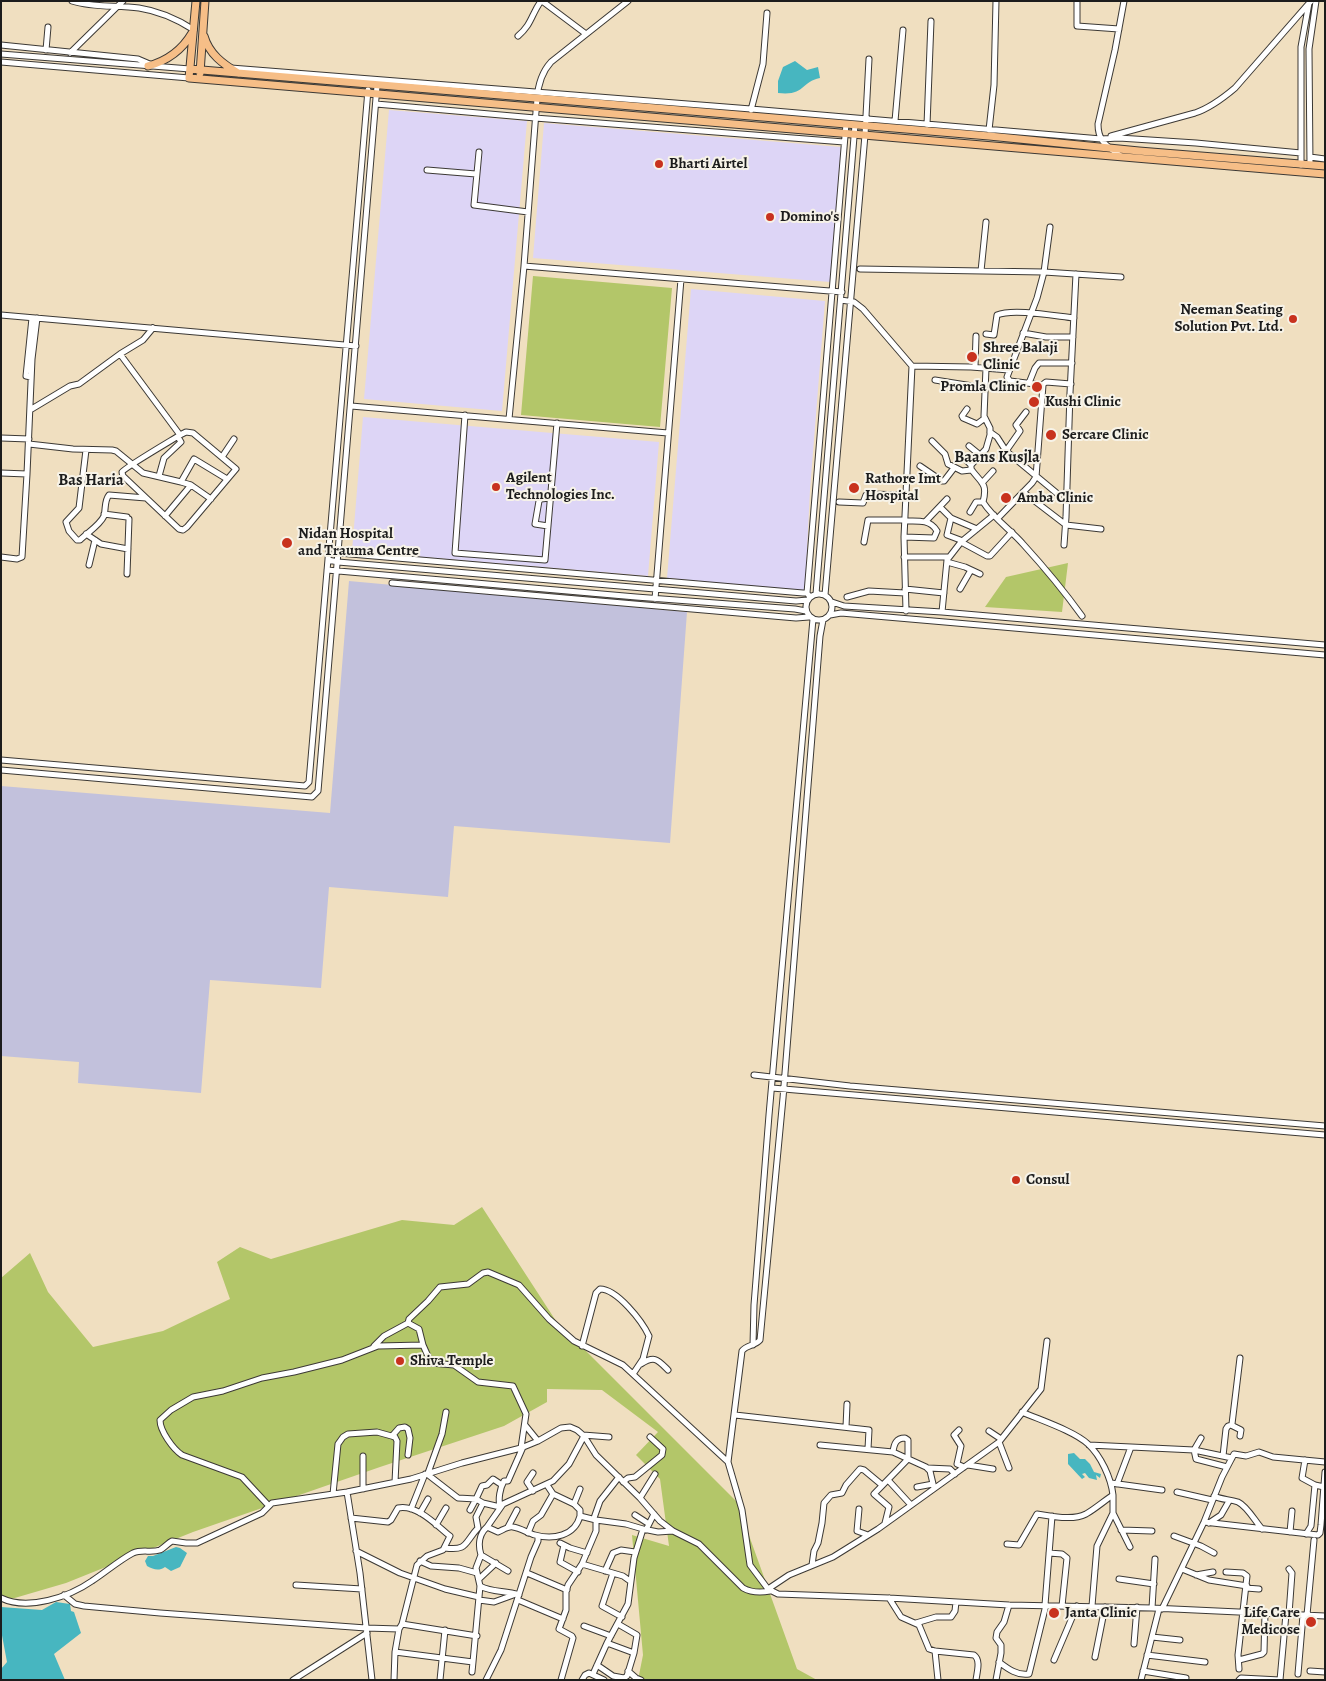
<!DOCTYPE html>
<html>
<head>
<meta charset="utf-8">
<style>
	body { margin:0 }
	#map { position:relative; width:1326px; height:1681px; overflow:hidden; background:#f0dfc0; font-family:Alegreya,serif }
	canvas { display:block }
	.frame { position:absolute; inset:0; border:2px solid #1c1c1c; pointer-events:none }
</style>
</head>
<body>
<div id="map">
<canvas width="1326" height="1681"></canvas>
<div class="frame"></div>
</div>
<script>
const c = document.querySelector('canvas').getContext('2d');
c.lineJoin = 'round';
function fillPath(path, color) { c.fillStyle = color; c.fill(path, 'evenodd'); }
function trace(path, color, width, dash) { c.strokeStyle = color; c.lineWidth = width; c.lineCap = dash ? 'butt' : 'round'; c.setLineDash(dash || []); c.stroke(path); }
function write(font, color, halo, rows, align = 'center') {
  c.font = font + ' Alegreya,serif'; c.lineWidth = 4; c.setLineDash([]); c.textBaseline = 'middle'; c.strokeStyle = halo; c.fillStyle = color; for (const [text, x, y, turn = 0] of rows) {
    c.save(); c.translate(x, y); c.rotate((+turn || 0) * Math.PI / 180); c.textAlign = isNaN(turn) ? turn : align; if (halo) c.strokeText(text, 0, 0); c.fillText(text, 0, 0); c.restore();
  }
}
const built = new Path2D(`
	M389,110L527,121L502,411L364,399Z
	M544,123L841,147L830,282L533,258Z
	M691,289L825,301L810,490L805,591L667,578Z
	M363,417L659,442L648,576L352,551Z`);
const industrial = new Path2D(`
	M349,581L687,612L670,843L454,826L448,897L329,887L321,988L210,980L201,1093L78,1083L79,1062L1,1056V786L330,813Z`);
const green = new Path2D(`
	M533,276L672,288L660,427L521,415Z
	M1068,563L1062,612L985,607L1006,577Z
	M482,1207L556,1321L737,1502L797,1669L817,1680H638L643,1655L632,1535L669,1546L660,1479L636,1455L658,1432L602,1390L547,1389V1402L504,1426L380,1467L193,1532L66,1583L1,1602V1278L30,1253L48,1292L93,1347L163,1331L230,1299L217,1262L240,1247L271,1259L402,1220L454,1225Z`);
const water = new Path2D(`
	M795,61L807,70L818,67L820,78C800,82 806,96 778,93V81L783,67Z
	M1074,1453L1080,1459H1085L1090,1464L1094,1472L1101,1474L1100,1478L1096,1475L1097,1480L1089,1478L1085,1473L1082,1474L1085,1477L1082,1479L1068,1464V1454Z
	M176,1547L180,1548L187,1553L180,1567L171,1571L165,1567C159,1571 154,1570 147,1566L145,1561L148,1556H153Z
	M56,1602L70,1604L71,1611L74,1612L81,1633L54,1654L65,1680H1V1669L7,1662L1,1630V1607L42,1610Z`);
const minor = new Path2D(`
	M72,1C94,8 116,5 139,8C159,11 177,19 194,30
	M542,1L586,34
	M1077,1V26L1119,29
	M518,36C532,24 531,15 541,1
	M1,45L138,59L152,65
	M46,50L48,27
	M70,53L123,1
	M1,54L190,69
	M1,62L189,78
	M231,68L751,109L1101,139L1119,138L1196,143L1301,153
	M376,104L535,118L844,142
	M751,110L763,64L767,13
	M895,121L903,30
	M927,125L931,21
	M989,130L994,85L996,1
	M1111,136L1195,113C1210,108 1222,99 1235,88L1311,1
	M479,152L474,205L528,212
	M1122,157C1108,146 1098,143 1098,124L1115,50L1124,1
	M1310,157L1325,159
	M1301,165V47L1309,3
	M1310,165L1309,49L1316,1
	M427,170L476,174
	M524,266L842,292
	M860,269L1044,272L1121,277
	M981,271L986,222
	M841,300L854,302L863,309L912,366L971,367L1009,370
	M1,315L356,346
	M1023,333L1046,337H1073
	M986,334L994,335L997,315C1013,308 1055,316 1074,318
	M120,354L180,435L186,432L193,433L236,469L187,527L183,530L179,529L123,476C123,475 122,474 122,472C124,468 172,440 180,435
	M975,367L976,336
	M986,368L984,416L990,428V435L986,449L971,465V469C981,483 988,483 983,502C993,518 1011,530 1023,544C1044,567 1064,591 1082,616
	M31,377L26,376L32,318
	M935,380L985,388
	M1029,383L1035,368L1039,363H1072
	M1042,385L1046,382L1071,384
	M351,406L668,433
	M967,409L962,416L963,418L977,424L985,418
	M30,410L70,386L79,384L120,354L143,340L153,328
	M465,415L455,553L545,560L557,423
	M509,419L524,266L537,99C538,85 541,73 551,62L628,1
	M990,432L997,437L1006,451L1059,495
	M1,438L29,439
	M932,441L945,454L948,464L962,471L971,470
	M29,444L73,449L112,450L116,451L143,473L181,482L194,459L227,479
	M969,446L980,455
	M86,450L79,508L66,522L69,531L77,540H80C87,533 100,525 104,516C106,509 104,501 109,495L146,498
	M1006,451L1020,431L1016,425L1026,412
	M222,457L234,439
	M963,457L971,465
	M920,466L942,481H944L954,468
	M1,473L27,474L22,557L17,559L1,557
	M27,474L32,359L37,318
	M159,476L164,458L181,442L178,437
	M982,483L993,471
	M191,485L211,499
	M1023,492L1066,525L1101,529
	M839,502L863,503L866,495L869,494L906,495
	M940,507L951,518L977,529
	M970,512L976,502H983
	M104,514L127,517
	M165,516L191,485L181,482
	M951,518L947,535L963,541
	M998,518L1032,483L1036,477L1043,385L1010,381L1007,377L1037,298L1044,272L1050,227
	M926,521L947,499
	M548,526L535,524L539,501L541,499L550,498
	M86,534L101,544L128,549
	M904,537L934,538L937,531C930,519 917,521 905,521
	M864,542L868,520H905
	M961,542L987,556H990L1012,532
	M1064,545L1066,517L1070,393L1076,274
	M339,553L803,593H807L810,597
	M904,557H949
	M328,560L338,562L796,601L808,600
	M947,562L965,567L980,574
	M89,565L95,540
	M327,570L636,597L795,609L806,611
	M127,574L129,519
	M392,583L796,618L809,617
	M905,589L944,593
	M960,589L971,570
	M807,593L846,124
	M806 607a13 13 0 1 1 26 0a13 13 0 1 1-26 0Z
	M816,594L855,125
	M825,595L865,135L869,59
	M847,597L869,591L905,593
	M655,599L681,279
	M832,602L844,606L942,612L1325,645
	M906,611L904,537L912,366
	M942,612L947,560L961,542L994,515
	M830,615L841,613L1325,655
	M823,620L820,636L783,1098L760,1340C755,1346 746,1345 742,1351L728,1462L742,1510L750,1565L768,1589L778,1594L889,1598L1009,1605L1152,1608L1325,1616
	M1,760L305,786L309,782L368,90
	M1,770L312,797L318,791L377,86
	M754,1075L850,1086L1325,1126
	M772,1088L1325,1135
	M423,1345L419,1329L408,1323L409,1319L428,1301L440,1287L468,1284L483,1273L488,1272L519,1285L549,1319L574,1341L623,1365L728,1462
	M753,1345L754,1305L769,1115L813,619
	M374,1346L384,1336L408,1323
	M582,1346L596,1293L600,1289C617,1289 642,1321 649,1336L643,1359L633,1374
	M641,1364C655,1355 658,1360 668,1370
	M735,1415L869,1430L868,1449
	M525,1425L538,1441
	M1231,1425L1241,1430L1240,1436
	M846,1427L847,1404
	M959,1430L954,1435L961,1446L957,1464L964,1467
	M989,1431L1001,1439
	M583,1435L609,1437
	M392,1436L399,1428L405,1427L408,1429L410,1438L408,1455
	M999,1442L1009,1468
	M820,1445L893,1452L926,1467L930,1471L934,1488
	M1089,1445L1194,1450L1201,1438
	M893,1452C894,1444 896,1438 905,1438L908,1440V1459
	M1223,1456L1226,1429L1228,1426L1231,1425L1232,1424L1240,1358
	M1305,1460L1302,1478L1315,1485L1324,1487
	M968,1465L993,1469
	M1227,1467L1196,1459L1194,1450L1232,1458
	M928,1468L950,1469L955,1474
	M428,1473L442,1434L446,1412
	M427,1474L458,1498L476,1499L482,1486L487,1485L493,1479L502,1485
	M888,1480L911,1505
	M623,1482L628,1478L635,1477L662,1455L663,1449L650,1437
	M1111,1483L1162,1490
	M1117,1484L1131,1447
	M917,1487L933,1484
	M363,1489V1456
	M533,1491L527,1482L533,1473
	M347,1492L360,1573L372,1680
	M1177,1492L1212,1500
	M333,1494L338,1444L343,1437L348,1434L377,1432L395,1437L397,1441L395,1482
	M553,1494L574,1504L580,1510V1516
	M1113,1495V1513L1130,1547
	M1214,1496C1222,1500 1229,1499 1238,1502C1247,1506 1255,1521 1262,1529
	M640,1498L655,1474
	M483,1503L500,1507C498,1499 500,1488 504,1481H508L523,1447
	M574,1504L580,1489
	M269,1506L242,1477L182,1455C173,1449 160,1431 160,1420L171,1410L193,1397L223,1391L262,1378L294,1372L342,1360L378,1346L423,1345L431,1363L454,1365L478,1382L513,1386L526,1414L521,1448
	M411,1509L425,1474
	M859,1509L857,1531L868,1535
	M420,1513L428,1499
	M635,1515L649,1524
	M351,1518L388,1522L391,1520L398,1508C417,1504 436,1525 450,1536L443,1550L427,1556L417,1565L402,1624
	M594,1518L600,1501L619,1477
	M596,1520L626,1524L643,1529
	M1204,1522L1318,1535L1320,1533L1321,1525L1325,1472
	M885,1523L889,1507L874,1494L908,1459
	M1209,1523L1221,1515L1229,1501
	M436,1525L446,1508
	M487,1527L503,1504L553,1481L569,1464L584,1436
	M508,1527L517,1510
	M646,1530L654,1514
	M1121,1530L1152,1531
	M1290,1532L1292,1511
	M528,1533L533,1521L541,1515L553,1494L547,1485
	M1306,1534L1311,1526L1315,1485
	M1174,1536L1201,1546L1214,1553
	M560,1543L570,1548L587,1553
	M1007,1544L1019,1545L1037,1514C1052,1516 1072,1521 1086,1514C1095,1509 1104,1501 1113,1495C1111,1478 1101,1456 1088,1444C1074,1431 1040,1420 1022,1412
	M564,1545L560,1562L578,1572
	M445,1548C468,1551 464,1543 478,1528L476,1517L483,1503L476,1499L470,1510
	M356,1551L400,1573L445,1589L479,1597
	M1049,1553L1062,1554L1067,1558L1062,1606
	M481,1555L508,1571
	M420,1561L431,1566L459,1568L477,1573
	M812,1565L814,1551L818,1543L822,1523L824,1503L831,1495L842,1493L846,1485L860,1469L864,1470L882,1485
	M1182,1569L1209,1580L1247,1586
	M1289,1569L1292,1573L1289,1614
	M605,1571L613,1553L621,1550L635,1552
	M1226,1572L1243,1573L1247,1576L1238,1655L1239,1669
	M527,1573L567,1590
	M613,1573L602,1606L622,1617
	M1196,1575L1213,1572
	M479,1579L496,1563
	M1119,1579L1154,1584
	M296,1585L362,1589
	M480,1586C493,1593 505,1590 519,1595
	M1246,1588L1259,1589
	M768,1589L789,1575L833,1557L878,1529L999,1442L1041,1389L1047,1341
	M64,1595L75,1604L84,1606L160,1613L366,1628L399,1629L402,1624L477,1636
	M1,1598C28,1611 69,1597 92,1581C106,1572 118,1561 133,1553C142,1549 151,1553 160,1550C164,1548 168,1543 172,1541L186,1543H197L262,1513L272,1503L347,1492L411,1479L462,1463L521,1448L538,1441L561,1428L570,1427L577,1430L584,1436L596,1455L640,1498L660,1521L673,1531L699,1544L743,1588C752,1593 760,1593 770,1591
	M889,1598L901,1617L919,1625L929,1649L935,1651L974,1655C981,1660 977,1672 976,1680
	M479,1600L494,1602L516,1594
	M518,1600L563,1619
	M1045,1605L1052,1516
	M1092,1606L1097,1546L1113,1513
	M1152,1608L1155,1559
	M1162,1609L1204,1522L1222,1477L1234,1454L1246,1456L1259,1452L1273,1457L1325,1462
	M1307,1615L1314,1540
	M916,1623L936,1617H951L955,1611L956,1602
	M618,1624L637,1635L634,1653
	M584,1626L611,1636
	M1152,1637L1180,1640
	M1134,1644L1137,1607
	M935,1651L938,1680
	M395,1652L473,1662L480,1586L476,1568L481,1555C478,1545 479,1534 487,1527L498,1532C503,1530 508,1526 513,1527C520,1528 528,1533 535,1535C553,1540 575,1536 580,1516L596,1520V1531L582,1564L623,1576L630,1581
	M1147,1655L1205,1662
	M1095,1657L1105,1607
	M1054,1660L1077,1606
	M1239,1660L1262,1654L1264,1652L1265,1613
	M999,1662C1008,1669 1018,1676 1029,1674L1046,1605
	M597,1665L613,1676L624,1678L627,1676L634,1653L607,1643
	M628,1671L636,1678L641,1680
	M1143,1671L1186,1678
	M1310,1671L1325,1672
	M472,1672L473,1662
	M593,1674L607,1643L628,1604L634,1558L643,1529L658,1532L673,1531
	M1298,1674L1303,1615
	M293,1680L367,1633
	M394,1680L395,1652L399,1629
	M440,1680L445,1630
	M486,1680L501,1650L531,1557L538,1541V1536
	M561,1680L573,1638L572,1636L559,1629L566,1610V1592L568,1585L582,1564
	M582,1680L585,1675L589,1673L604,1680
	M996,1680L1001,1653V1645L996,1638L997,1632L1004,1622L1009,1605
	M1141,1680L1159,1609
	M1239,1680L1241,1678L1280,1680
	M1280,1680L1286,1614`);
const major = new Path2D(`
	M196,1L189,78L1325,174
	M204,36C209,54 223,64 238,73
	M148,66C167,61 182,50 192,33
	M190,69L989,136L1139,151L1325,166
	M200,73L205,1`);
const markers = [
	[659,164,5,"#c8321e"],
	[770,217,5,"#c8321e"],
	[1293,319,5,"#c8321e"],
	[972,357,6,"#c8321e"],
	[1037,387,6,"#c8321e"],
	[1034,402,6,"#c8321e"],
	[1051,435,6,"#c8321e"],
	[496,487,5,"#c8321e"],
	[854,488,6,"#c8321e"],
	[1006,498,6,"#c8321e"],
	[287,543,6,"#c8321e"],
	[1016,1180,5,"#c8321e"],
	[400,1361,5,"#c8321e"],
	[1054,1613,6,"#c8321e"],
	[1311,1622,6,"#c8321e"]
];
const poiNames = [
	["Bharti Airtel",669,164],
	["Domino's",780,217],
	["Neeman Seating",1283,310,"right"],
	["Solution Pvt. Ltd.",1283,327,"right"],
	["Shree Balaji",983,348],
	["Clinic",983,365],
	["Promla Clinic",1026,387,"right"],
	["Kushi Clinic",1045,402],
	["Sercare Clinic",1062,435],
	["Agilent",506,478],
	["Technologies Inc.",506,495],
	["Rathore Imt",865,479],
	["Hospital",865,496],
	["Amba Clinic",1017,498],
	["Nidan Hospital",298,534],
	["and Trauma Centre",298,551],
	["Consul",1026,1180],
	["Shiva Temple",410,1361],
	["Janta Clinic",1065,1613],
	["Life Care",1300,1613,"right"],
	["Medicose",1300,1630,"right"]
];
const neighbourhoodNames = [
	["Baans Kusjla",997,458],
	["Bas Haria",91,481]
];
fillPath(built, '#ddd5f6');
fillPath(industrial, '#c2c1dc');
fillPath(green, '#b3c669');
fillPath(water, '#47b6c0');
trace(minor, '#3c3935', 7);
trace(major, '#3c3935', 9);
trace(minor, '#fff', 5);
trace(major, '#f6be87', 7);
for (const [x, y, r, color] of markers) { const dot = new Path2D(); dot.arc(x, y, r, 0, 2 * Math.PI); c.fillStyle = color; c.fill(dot); trace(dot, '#f7f3e8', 2); }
write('bold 15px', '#1c1c1c', '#f7f3e8', poiNames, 'left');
write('bold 16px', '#1c1c1c', '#f7f3e8', neighbourhoodNames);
</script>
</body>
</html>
